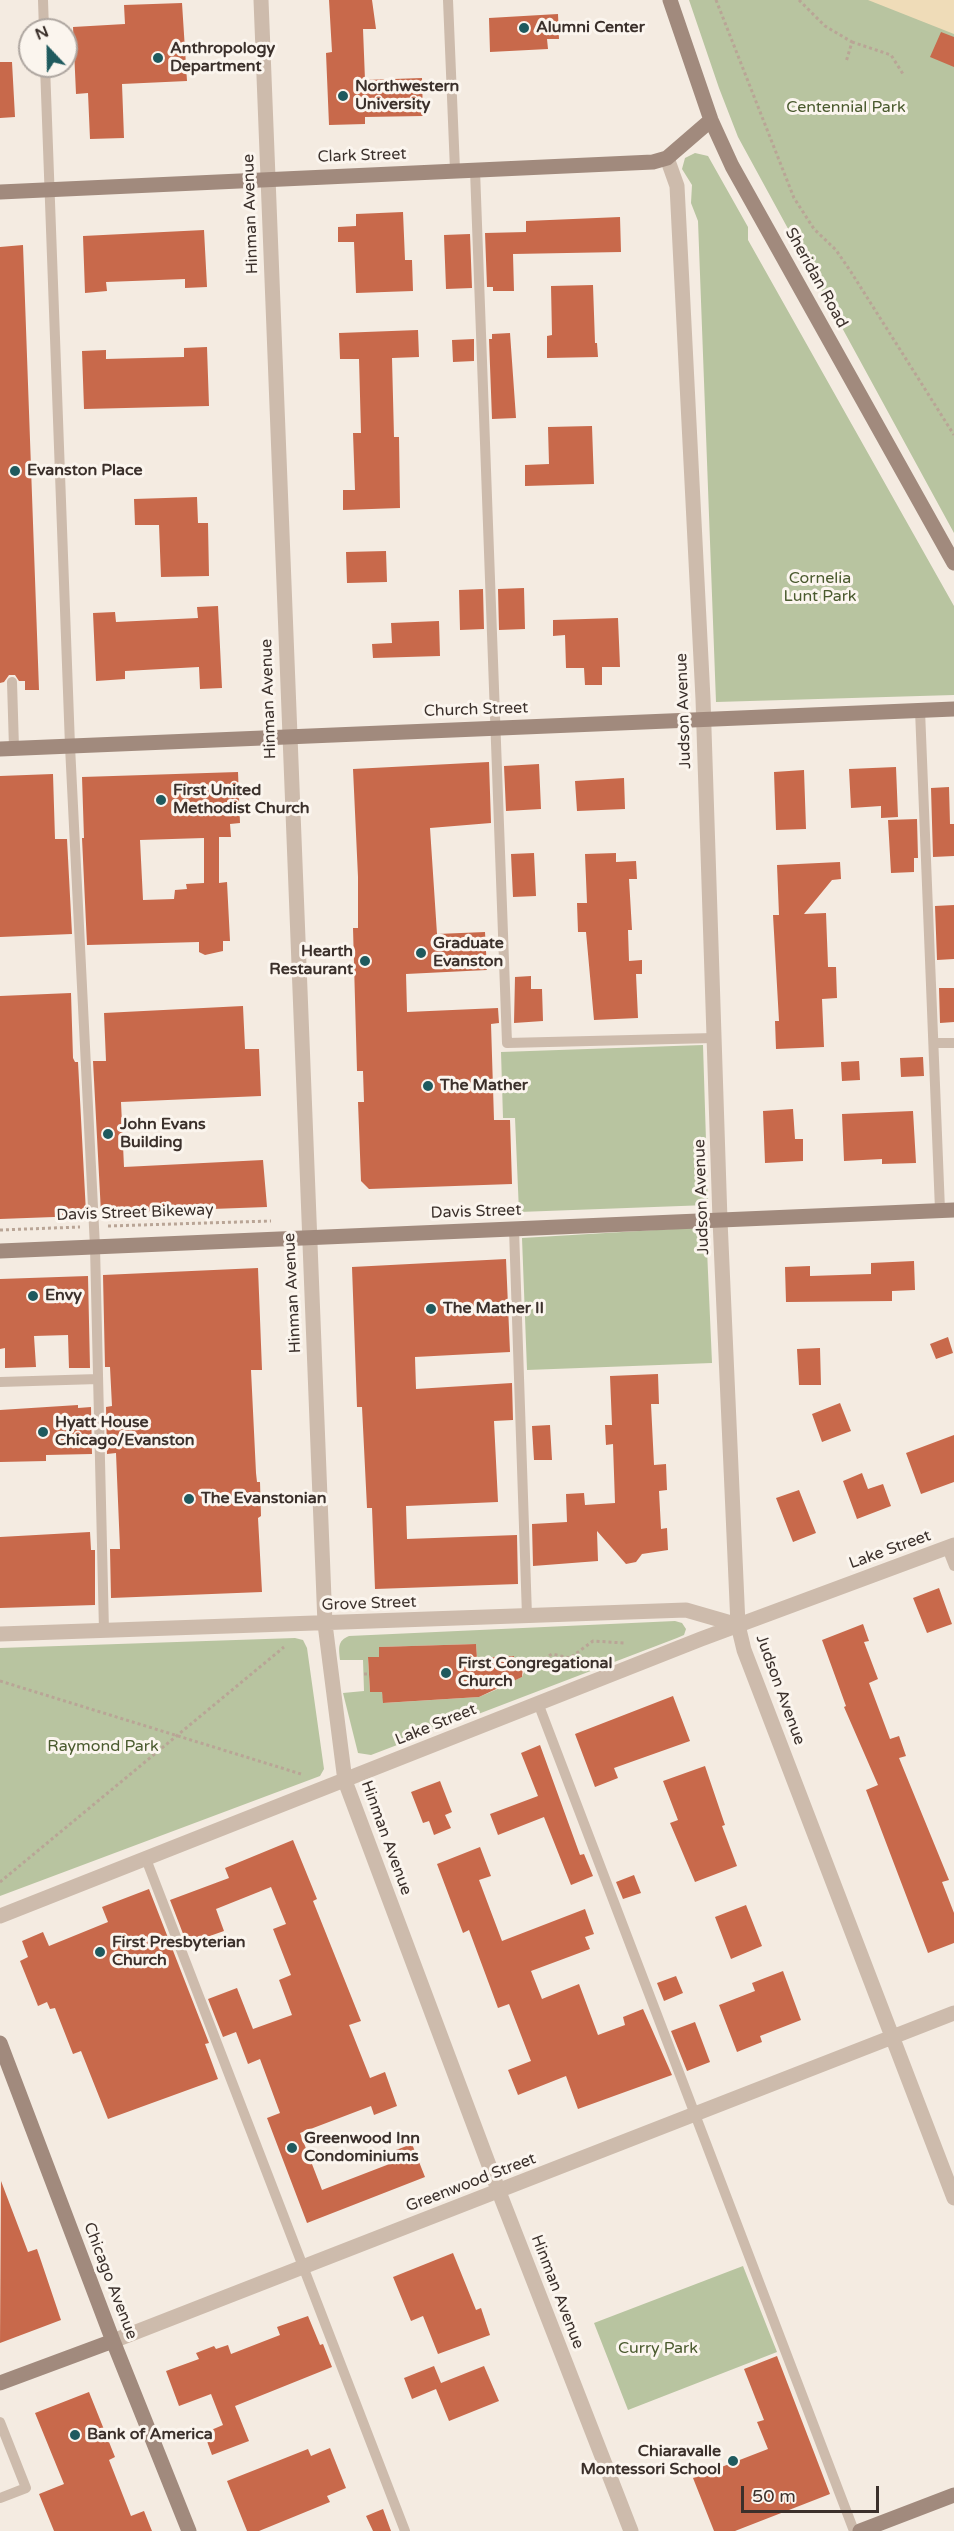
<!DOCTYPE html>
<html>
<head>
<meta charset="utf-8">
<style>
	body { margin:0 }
	#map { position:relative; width:954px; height:2531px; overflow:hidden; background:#f4ebe1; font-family:"Varela Round",sans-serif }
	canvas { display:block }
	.north { position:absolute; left:18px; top:18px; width:60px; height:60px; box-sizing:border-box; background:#fbf5ee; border:2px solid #aea6a0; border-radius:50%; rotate:338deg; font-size:16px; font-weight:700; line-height:24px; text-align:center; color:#3b302b }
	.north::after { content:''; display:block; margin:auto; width:21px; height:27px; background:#1f5a5e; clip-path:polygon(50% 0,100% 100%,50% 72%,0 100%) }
	.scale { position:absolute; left:741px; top:2486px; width:138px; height:27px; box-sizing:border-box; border:3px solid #3b302b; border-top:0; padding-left:8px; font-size:18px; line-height:21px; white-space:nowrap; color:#3b302b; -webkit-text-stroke:4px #fbf5ee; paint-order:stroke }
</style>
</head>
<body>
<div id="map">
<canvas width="954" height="2531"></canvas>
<div class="north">N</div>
<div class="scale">50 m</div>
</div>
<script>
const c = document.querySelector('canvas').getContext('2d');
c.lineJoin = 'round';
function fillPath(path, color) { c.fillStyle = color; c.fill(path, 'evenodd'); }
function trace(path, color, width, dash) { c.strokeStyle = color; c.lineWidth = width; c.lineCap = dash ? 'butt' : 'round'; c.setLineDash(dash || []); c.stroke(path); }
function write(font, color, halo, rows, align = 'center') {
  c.font = font + ' "Varela Round",sans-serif'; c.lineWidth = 6; c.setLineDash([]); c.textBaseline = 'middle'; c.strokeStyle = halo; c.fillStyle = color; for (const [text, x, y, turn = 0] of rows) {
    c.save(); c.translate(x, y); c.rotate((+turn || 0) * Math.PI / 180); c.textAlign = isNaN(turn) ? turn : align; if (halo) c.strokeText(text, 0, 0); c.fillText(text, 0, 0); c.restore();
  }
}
const green = new Path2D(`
	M689,0H954V533L738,137L719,88Z
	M695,153L708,156L748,227V240L954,606V695L716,702L698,221L691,203L692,185L682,169L685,158Z
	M703,1045L708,1205L519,1212L515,1118H503L501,1052Z
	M706,1227L712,1363L527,1370L522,1238Z
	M675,1621L682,1623L686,1629L684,1635L677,1638L371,1755L358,1753L343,1693L364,1691L363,1660H340C339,1648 337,1641 349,1636ZM476,1644L477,1658L513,1656L514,1661L521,1663L524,1672L522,1677L515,1680L514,1684L501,1685L500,1688L479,1697L384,1703L382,1692H370L368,1658L379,1657V1647Z
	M295,1638L303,1640L307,1648L324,1769L320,1776L0,1896V1648Z
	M743,2266L777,2352L628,2410L594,2323Z`);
const sand = new Path2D(`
	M868,0H954V34Z`);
const building = new Path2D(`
	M329,0H372L376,29H363L365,80L422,78L423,116L365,117V124L329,125L326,53L332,52Z
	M182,3L187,81L122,84L124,138L90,139L88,93L76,94L73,27L125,24L124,5Z
	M558,14L559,39H547L548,49L490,52L489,18Z
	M941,32L954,37V67L930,57Z
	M0,62H12L15,117L0,118Z
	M403,212L405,260H412L413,291L356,293L354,242H338V227L356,226V214Z
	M620,217L621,252L513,254L514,291H493V287H487L485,233L526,232V221Z
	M204,230L207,287L185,288V279L106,282L107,291L85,293L83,236Z
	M470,234L472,288L446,289L444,235Z
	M23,245L39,690H25V681H19L15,675H9L4,682L0,683V247Z
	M593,285L595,343H597L598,357L547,358V336L552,335L551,286Z
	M418,330L419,357L392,358L394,437H399L400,508L343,510V490H355L353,433H361L359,359H340L339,333Z
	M510,333L516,418L492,419L489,339H492V334Z
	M474,339V361L453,362L452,340Z
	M207,347L209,406L84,409L82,351L106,350V359L184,357V348Z
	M592,426L594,484L525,486V465L549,464L548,427Z
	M197,497L198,523H208L209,576L161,577L159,525H135L134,499Z
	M386,551L387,582L347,583L346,552Z
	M524,588L525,629L499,630L498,589Z
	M483,589L484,629L460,630L459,590Z
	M218,606L222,688L200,689L199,667L125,671V679L96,681L93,613L115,612L116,622L198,618L197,607Z
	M618,618L620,667H602V685H585L584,668H566L565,635L553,636V620Z
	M439,621L440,656L373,658L372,644L392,643L391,623Z
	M489,762L491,823L430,828L437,934L485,932L487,970L406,974L407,1012L498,1008L499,1023L491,1024L494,1120H510L512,1184L369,1189L361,1181L358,1102H364L363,1071H357L353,928H358V877L353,769Z
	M539,764L541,809L506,811L504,766Z
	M896,767L898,817L881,818V806L851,808L849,769Z
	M804,770L806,829L776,830L774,772Z
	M238,772L240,823L230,824L231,837H219V883L227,882L230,941H223V951L205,955L199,952V942L87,945L82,838H84L82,777ZM204,838V883L186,884L187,889L175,890L174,899L143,900L140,840Z
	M53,774L55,839H67L72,934L0,937V776Z
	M624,778L625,809L577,811L575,781Z
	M949,787L950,824H954V856L933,857L931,788Z
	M917,819L918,858H914V872L891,873L888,820Z
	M534,853L536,896L513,897L511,854Z
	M616,853V862L636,861L637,879H629L632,930H628L629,961L642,960V974H636L638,1018L594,1020L586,932H578L577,903H587L585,854Z
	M840,862L841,879L832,880L804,914L826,913L828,967H836L837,998L822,999L824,1047L776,1049L775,1021H779L773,915H779L777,865Z
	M954,905V959L937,960L935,906Z
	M531,976V989H542L543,1021L514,1023L515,977Z
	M939,988H954V1022L940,1023Z
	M71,993L73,1058L75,1062H78L86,1213H81V1216L0,1219V996Z
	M243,1006L245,1049H259L261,1096L121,1102L124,1167L263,1160L267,1207L101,1213L93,1061H106L104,1013Z
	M923,1057L924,1076L901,1077L900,1058Z
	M859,1061L860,1080L842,1081L841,1062Z
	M793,1109L795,1139H803V1161L765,1163L763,1111Z
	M913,1111L916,1163L882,1164V1159L844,1161L842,1114Z
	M506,1259L510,1352L415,1357L416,1389L512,1383L513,1420L494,1421L498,1502L406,1506L407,1539L517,1535L518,1584L375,1589L372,1508H367L362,1407H357L352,1267Z
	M914,1261L915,1290L892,1291V1301L786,1302L785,1267L810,1266V1276L871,1274V1263Z
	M258,1268L262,1370H251L256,1473L257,1482H260L261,1516L258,1518L262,1592L111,1598L110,1549H120L116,1453L107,1454L106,1407L112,1406L110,1367H105L103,1275Z
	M88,1276L90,1368H69L68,1335L34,1336L36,1367L5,1368V1348L0,1349V1279Z
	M948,1337L953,1353L936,1359L930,1344Z
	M820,1348L821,1385H799L797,1349Z
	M658,1374L659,1404H651L654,1465L666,1464L667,1490L659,1491L661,1529L667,1528L668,1550L642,1554L636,1562L626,1564L597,1531L598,1561L533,1566L532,1524L567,1522L566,1494L584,1493L585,1505L615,1503L613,1444L606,1445L605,1425H612L610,1376Z
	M840,1403L851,1431L822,1442L812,1414Z
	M78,1405V1408L91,1407L92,1454L46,1455V1461L0,1462V1410Z
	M550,1425L552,1460H534L532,1426Z
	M954,1435V1482L921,1494L906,1453Z
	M862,1473L868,1489L883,1484L891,1506L857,1519L843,1481Z
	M799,1490L816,1533L793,1542L776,1498Z
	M90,1532L91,1550H95V1605L0,1608V1537Z
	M939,1588L952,1624L927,1633L913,1598Z
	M863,1624L869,1641L864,1642L878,1679L869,1683L890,1739L899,1736L906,1756L899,1758L949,1880L942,1882L954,1913V1943L928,1953L866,1790L878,1785L844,1707L846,1706L822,1640Z
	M476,1644L477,1658L514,1656V1660L523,1667L522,1677L479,1697L383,1703L382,1692H370L368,1657H379V1647Z
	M673,1696L690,1741L614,1768L618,1778L595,1787L575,1734Z
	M540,1745L580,1855L584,1854L593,1876L571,1885L544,1817L498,1835L490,1814L538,1796L521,1753Z
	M705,1766L725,1825L722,1826L737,1866L695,1882L670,1823L678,1820L663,1781Z
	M440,1781L452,1812L445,1815L451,1828L434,1835L429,1821L423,1823L411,1792Z
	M293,1840L317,1899L313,1901L361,2021L349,2025L370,2078L385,2072L397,2106L374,2115L371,2106L300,2133L322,2190L392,2163L388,2153L412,2144L425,2177L307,2223L267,2118L280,2113L260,2059L248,2064L236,2032L223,2037L208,1999L237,1988L253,2029L292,2015L279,1980L291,1975L273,1929L286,1924L271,1887L216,1909L224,1931L187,1944L170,1900L229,1878L225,1868Z
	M480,1847L491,1876L479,1880L502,1941L585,1909L594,1934L585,1937L590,1949L531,1971L542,1999L579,1984L598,2035L625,2025L623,2017L643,2009L672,2075L578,2109L566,2076L518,2095L508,2070L531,2061L509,2004L498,2008L469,1930L463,1933L437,1864Z
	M634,1875L641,1893L623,1899L616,1882Z
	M149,1889L209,2043L205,2044L218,2079L108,2119L81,2051L73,2054L55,2008L50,2009L47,2002L38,2006L20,1961L28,1957L22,1941L43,1932L49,1946L108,1922L102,1907Z
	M746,1905L762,1946L731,1959L715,1917Z
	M783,1971L801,2020L760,2036L762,2042L737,2052L719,2005L755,1991L752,1983Z
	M676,1976L683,1993L664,2001L657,1983Z
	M695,2022L710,2062L687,2071L671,2031Z
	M1,2181L28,2252L37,2249L61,2320L0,2343Z
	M453,2253L476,2310L481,2308L490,2335L438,2354L423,2316L411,2321L393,2277Z
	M308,2316L320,2345L323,2344L332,2367L235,2406L249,2441L212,2455L204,2433L223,2425L211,2394L179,2406L166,2371L199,2359L196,2353L214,2346L216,2349L228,2345L231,2354L280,2335L277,2327Z
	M777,2356L830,2494L735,2531H714L693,2478L768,2449L757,2422L764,2420L744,2369Z
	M434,2366L441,2383L484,2366L499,2401L449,2421L436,2389L412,2399L404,2378Z
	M89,2392L115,2457L109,2460L131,2516L144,2511L152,2531H54L39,2494L64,2484L35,2413Z
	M330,2448L346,2488L327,2496L330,2502L259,2531H247L227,2481L308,2449L311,2456Z
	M383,2509L391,2531H373L366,2516Z`);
const path = new Path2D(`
	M716,0L794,198L814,229L836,250L851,272L954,435
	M799,0L825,26L852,42L846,62
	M852,42L891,55L903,74
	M108,1226L271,1221
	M0,1230L80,1227
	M544,1659L552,1654L570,1658L593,1641L624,1643
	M364,1674H369
	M0,1681L301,1774
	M0,1882L284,1647`);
const lane = new Path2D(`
	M43,0L44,30
	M448,0L455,170
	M45,66L70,746L95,1247L104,1631
	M475,170L507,1043L714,1038
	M12,682L14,748
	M920,710L940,1210
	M934,1043H954
	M514,1229L527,1616
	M0,1382L98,1379
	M947,1548L954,1566
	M538,1703L854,2531
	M146,1859L405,2531
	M0,2422L26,2488L0,2498`);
const street = new Path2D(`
	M261,0L325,1624L345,1781L499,2192L631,2531
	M667,158L677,186L703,699L720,1220L738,1625L744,1650L954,2198
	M0,1634L686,1610L738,1625
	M0,1916L701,1639L954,1545
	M113,2341L954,2013`);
const secondary = new Path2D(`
	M670,0L711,120L732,166L954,563
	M0,192L653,162L667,158L711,120
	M0,749L954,709
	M0,1251L954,1210
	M0,2043L113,2341L189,2531
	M0,2383L113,2341
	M860,2531L954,2495`);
const markers = [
	[524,28,6,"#1f5a5e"],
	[158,58,6,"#1f5a5e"],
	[343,96,6,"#1f5a5e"],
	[15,471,6,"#1f5a5e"],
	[161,800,6,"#1f5a5e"],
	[421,953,6,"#1f5a5e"],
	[365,961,6,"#1f5a5e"],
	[428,1086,6,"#1f5a5e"],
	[108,1134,6,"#1f5a5e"],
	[33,1296,6,"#1f5a5e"],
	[431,1309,6,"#1f5a5e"],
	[43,1432,6,"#1f5a5e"],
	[189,1499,6,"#1f5a5e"],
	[446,1673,6,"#1f5a5e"],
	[100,1952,6,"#1f5a5e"],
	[292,2148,6,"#1f5a5e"],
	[75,2435,6,"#1f5a5e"],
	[733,2461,6,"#1f5a5e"]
];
const poiNames = [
	["Alumni Center",536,28],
	["Anthropology",170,49],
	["Department",170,67],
	["Northwestern",355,87],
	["University",355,105],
	["Evanston Place",27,471],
	["First United",173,791],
	["Methodist Church",173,809],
	["Graduate",433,944],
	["Evanston",433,962],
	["Hearth",353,952,"right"],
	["Restaurant",353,970,"right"],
	["The Mather",440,1086],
	["John Evans",120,1125],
	["Building",120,1143],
	["Envy",45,1296],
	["The Mather II",443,1309],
	["Hyatt House",55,1423],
	["Chicago/Evanston",55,1441],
	["The Evanstonian",201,1499],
	["First Congregational",458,1664],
	["Church",458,1682],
	["First Presbyterian",112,1943],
	["Church",112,1961],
	["Greenwood Inn",304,2139],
	["Condominiums",304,2157],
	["Bank of America",87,2435],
	["Chiaravalle",721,2452,"right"],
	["Montessori School",721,2470,"right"]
];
const parkNames = [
	["Centennial Park",846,108],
	["Cornelia",820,579],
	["Lunt Park",820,597],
	["Raymond Park",103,1747],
	["Curry Park",658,2349]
];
const streetNames = [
	["Clark Street",362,156,-2],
	["Hinman Avenue",251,214,-92],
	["Sheridan Road",816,278,61],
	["Hinman Avenue",269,699,-92],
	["Church Street",476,710,-2],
	["Judson Avenue",684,711,-92],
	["Judson Avenue",702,1197,-92],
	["Davis Street",476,1212,-2],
	["Davis Street Bikeway",135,1213,-2],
	["Hinman Avenue",293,1293,-93],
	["Lake Street",890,1550,-20],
	["Grove Street",369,1604,-2],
	["Judson Avenue",780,1690,70],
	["Lake Street",436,1725,-22],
	["Hinman Avenue",386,1838,70],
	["Greenwood Street",471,2183,-21],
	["Chicago Avenue",110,2281,69],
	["Hinman Avenue",557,2292,69]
];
fillPath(green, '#b8c4a0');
fillPath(sand, '#efdcb8');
fillPath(building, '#c8694b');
trace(path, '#b9a596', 3, [3, 3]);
trace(lane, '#cdbbac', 10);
trace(street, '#cdbbac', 15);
trace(secondary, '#a18a7d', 15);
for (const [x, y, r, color] of markers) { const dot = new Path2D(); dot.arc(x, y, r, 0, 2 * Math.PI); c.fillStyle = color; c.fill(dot); trace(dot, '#fbf5ee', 2); }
write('bold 16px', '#3b302b', '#fbf5ee', poiNames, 'left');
write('16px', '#4a5a2e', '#fbf5ee', parkNames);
write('16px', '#3b302b', '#fbf5ee', streetNames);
</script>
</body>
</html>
